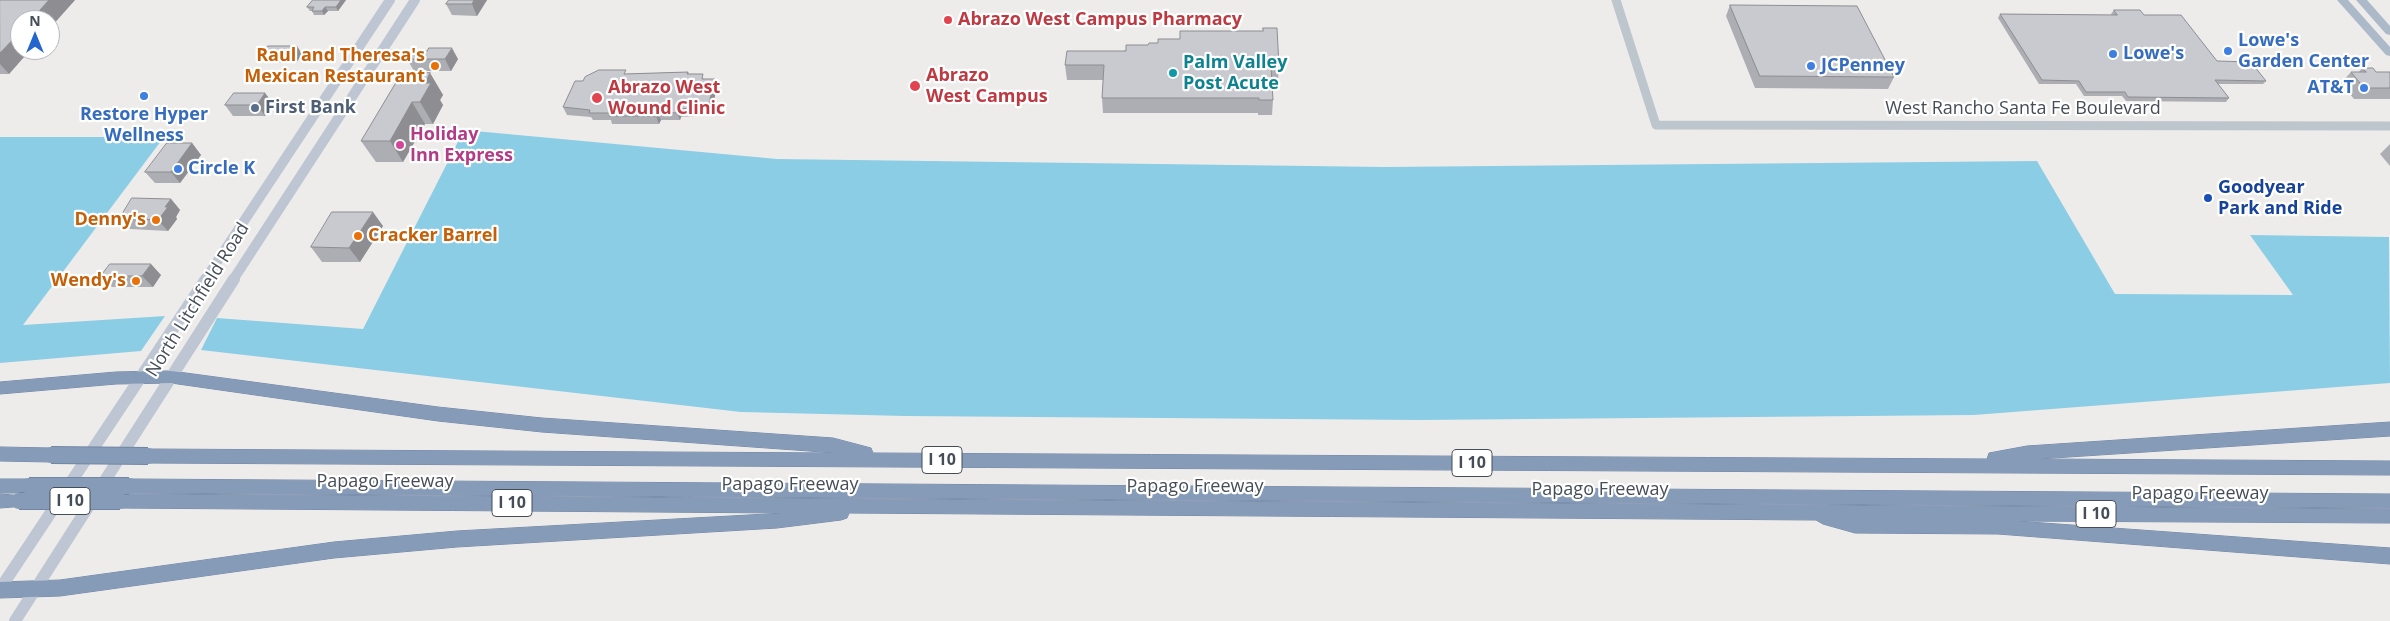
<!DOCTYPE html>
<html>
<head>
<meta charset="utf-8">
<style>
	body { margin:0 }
	#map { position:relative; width:2390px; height:621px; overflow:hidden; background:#eeeceb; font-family:"Open Sans",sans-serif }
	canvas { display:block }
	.north { position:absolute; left:10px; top:10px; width:50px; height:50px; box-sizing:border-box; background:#fff; border:1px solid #b5b8bc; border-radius:50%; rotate:0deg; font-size:14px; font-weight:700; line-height:20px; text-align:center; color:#454e57 }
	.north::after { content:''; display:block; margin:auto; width:18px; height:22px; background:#2465d0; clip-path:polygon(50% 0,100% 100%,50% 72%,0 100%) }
</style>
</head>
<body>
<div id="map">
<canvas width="2390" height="621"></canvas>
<div class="north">N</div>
</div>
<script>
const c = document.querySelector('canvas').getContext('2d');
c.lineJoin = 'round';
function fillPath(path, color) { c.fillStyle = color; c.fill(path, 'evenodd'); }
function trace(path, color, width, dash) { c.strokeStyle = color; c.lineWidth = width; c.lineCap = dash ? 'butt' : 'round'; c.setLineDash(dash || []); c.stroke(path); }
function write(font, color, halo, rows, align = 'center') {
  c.font = font + ' "Open Sans",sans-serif'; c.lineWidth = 4.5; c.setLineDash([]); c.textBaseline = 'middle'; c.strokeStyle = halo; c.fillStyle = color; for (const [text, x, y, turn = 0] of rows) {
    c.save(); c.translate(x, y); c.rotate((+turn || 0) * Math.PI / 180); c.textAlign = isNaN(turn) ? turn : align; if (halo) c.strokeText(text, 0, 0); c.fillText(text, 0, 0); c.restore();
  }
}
const water = new Path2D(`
	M464,130L777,159L1385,167L2037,161L2115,294L2293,295L2250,235L2389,237L2390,383L1974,415L1419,420L905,416L741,412L201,350L217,318L363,329Z
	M0,137H164L23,325L165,316L141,351L0,363Z`);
const tertiary = new Path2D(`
	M1616,0L1656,125L2390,126`);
const secondaryFar1 = new Path2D(`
	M205,280L390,0
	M233,280L415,0`);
const secondary = new Path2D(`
	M0,589L206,279
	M15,621L234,279`);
const primary = new Path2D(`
	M2337,0H2348L2390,47V56L2386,55Z
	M2356,0H2367L2390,26V35L2386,34Z`);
const motorway = new Path2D(`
	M171,371L438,407L542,418L833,438L871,448L873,453L1987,459L1989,453L2027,446L2390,422V436L2038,459L2390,461V475L148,463L142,461L140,456L142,451L148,449L837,453L542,432L438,421L171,383L116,384L0,394V382L116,372Z
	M0,447L51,448L57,450L59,455L57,460L51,462L0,461Z
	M0,479H29L35,481L37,486L35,491L29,493H0Z
	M129,479L2390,494V508L129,493L123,491L121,486L123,481Z
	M0,494L25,496L27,501L25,506L0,508Z
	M120,494L2390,509V523L2016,521L2390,548V564L1998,534L1855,533L1823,524L1816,520L849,513L847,518L841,520L777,528L457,547L334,558L60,596L0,598V582L60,580L334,542L457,531L785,513L120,508L114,506L112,501L114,496Z`);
const motorwayBridge = new Path2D(`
	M51,455L148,456
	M29,486H129
	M19,501H120`);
const wall = new Path2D(`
	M0,0H75L9,74H0Z
	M313,0H346L338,11H328L324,15H314L312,11H310L307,7Z
	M449,0H487L477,16L452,15L446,4Z
	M1730,5L1894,77L1888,89L1755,88L1726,16Z
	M2114,10L2144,15L2217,61L2266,81L2263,84H2218L2229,98L2226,102L2126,101L2122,96H2084L2076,84H2039L1998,18L2000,14L2112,15L2111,14Z
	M1148,45L1279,66L1278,81H1271L1273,100L1272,115H1258V113H1103L1102,98L1103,80H1067L1065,65Z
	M427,51L458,59L451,71H414L407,59Z
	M302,54L296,63L267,62L262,55Z
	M2362,68L2376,72H2390V99H2354L2341,83L2351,72H2359Z
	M688,72L689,74L705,79L717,86L711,115L681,117L680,120H661L659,124H612L611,120H593L591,117L567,115L563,107L583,81L627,74Z
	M430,73L443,95L440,100L443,105L433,124H425L403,162H376L361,141Z
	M265,93L273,104L265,116H233L225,105Z
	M192,143L201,155L180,183H155L145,172Z
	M2390,144V166L2380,154Z
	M171,199L180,210L176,217L177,219L168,231L130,229L120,218Z
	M383,226L360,262H322L311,247Z
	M161,275L153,287H112L101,276Z`);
const shadedWall = new Path2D(`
	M49,0H75L50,28V20H31Z
	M341,0H346L338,11L336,7Z
	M474,0H487L477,16L472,4Z
	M325,7L328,11L324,15L322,11Z
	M20,32V50H30L9,74L0,64V53Z
	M297,46L302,54L296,63L291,55Z
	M452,48L458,59L451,71L445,59Z
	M430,73L443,95L440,100L443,105L433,124L420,102L425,83Z
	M715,79L717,86L711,115L708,107Z
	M265,93L273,104L265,116L257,105Z
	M412,102L425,124L403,162L390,141Z
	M678,109L681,117L680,120L677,113Z
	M657,112L661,120L659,124L656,116Z
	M192,143L201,155L180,183L171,172Z
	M171,199L180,210L176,217L177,219L168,231L158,220L165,207Z
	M373,212L383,226L360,262L349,248Z
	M151,264L161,275L153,287L142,276Z`);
const building = new Path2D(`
	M0,0H49L31,20H20V32L0,53Z
	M313,0H341L336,7H325L322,11H312L314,7H307Z
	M449,0H474L472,4H446Z
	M1730,5L1857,6L1894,77L1760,76Z
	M2114,10H2140L2144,15H2181L2217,61L2251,62L2266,81L2215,80L2229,98L2128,97L2125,92H2086L2079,81L2042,80L2000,14L2117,15Z
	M1263,28H1277L1279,66H1271L1273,100H1259V98H1102L1104,65H1065L1067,51H1126V45H1148L1149,43H1158V39H1180V31H1263Z
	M268,46H297L291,55H262Z
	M429,48H452L445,59H407L412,51H427Z
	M2362,68H2373L2376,72H2390V88H2364L2351,72H2366Z
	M599,70H626L624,74L688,72L687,74H703L702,79H715L708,107L678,109L677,113L657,112L656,116H609L610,113H589L590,110L563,107L575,81H583L585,77Z
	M430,73L425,83H431L420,102H412L390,141H361L401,74Z
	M234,93H265L257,105H225Z
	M167,143H192L171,172H145Z
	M132,198L171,199L165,207H168L158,220L120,218Z
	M332,212H373L349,248L311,247Z
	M110,264H151L142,276H101Z`);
const markers = [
	[948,20,5,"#e0444e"],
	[2228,51,5,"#3f7fe0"],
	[2113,54,5,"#3f7fe0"],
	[435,66,5,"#e8710a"],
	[1811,66,5,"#3f7fe0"],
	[1173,73,5,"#0f9aa8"],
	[915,86,6,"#e0444e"],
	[2364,88,5,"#3f7fe0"],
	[144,96,5,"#3f7fe0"],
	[597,98,6,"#e0444e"],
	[255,108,5,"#5c6f8a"],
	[400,145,5,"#d1479c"],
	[178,169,5,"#3f7fe0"],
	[2208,198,5,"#1a4fb4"],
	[156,220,5,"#e8710a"],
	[358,236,5,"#e8710a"],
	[136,281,5,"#e8710a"]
];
const shields = [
	[942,460,40],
	[1472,463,40],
	[70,501,40],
	[512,503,40],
	[2096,514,40]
];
const shieldNames = [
	["I 10",942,460],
	["I 10",1472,463],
	["I 10",70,501],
	["I 10",512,503],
	["I 10",2096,514]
];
const healthNames = [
	["Abrazo West Campus Pharmacy",958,20],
	["Abrazo",926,76],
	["West Campus",926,97],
	["Abrazo West",608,88],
	["Wound Clinic",608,109]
];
const shopNames = [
	["Lowe's",2238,41],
	["Garden Center",2238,62],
	["Lowe's",2123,54],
	["JCPenney",1821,66],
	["AT&T",2354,88,"right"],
	["Restore Hyper",144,115,"center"],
	["Wellness",144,136,"center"],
	["Circle K",188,169]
];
const foodNames = [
	["Raul and Theresa's",425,56],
	["Mexican Restaurant",425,77],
	["Denny's",146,220],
	["Cracker Barrel",368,236,"left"],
	["Wendy's",126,281]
];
const cultureNames = [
	["Palm Valley",1183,63],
	["Post Acute",1183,84]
];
const serviceNames = [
	["First Bank",265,108]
];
const streetNames = [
	["West Rancho Santa Fe Boulevard",2023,109],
	["North Litchfield Road",198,300,-58],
	["Papago Freeway",385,482],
	["Papago Freeway",790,485],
	["Papago Freeway",1195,487],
	["Papago Freeway",1600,490],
	["Papago Freeway",2200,494]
];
const hotelNames = [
	["Holiday",410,135],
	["Inn Express",410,156]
];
const transitNames = [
	["Goodyear",2218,188],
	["Park and Ride",2218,209]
];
fillPath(water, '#8bcde5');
trace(motorway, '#7186a4', 1);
trace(tertiary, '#bdc5cd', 9);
trace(secondaryFar1, '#bdc6d2', 10);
trace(secondary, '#bdc6d2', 12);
fillPath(primary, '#acb9c9');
fillPath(motorway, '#869bb8');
trace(motorwayBridge, '#7186a4', 18, []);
trace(motorwayBridge, '#869bb8', 16);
fillPath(wall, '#adaeb3');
fillPath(shadedWall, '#8d8d92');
fillPath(building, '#c9cad0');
trace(building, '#8d8d92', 1);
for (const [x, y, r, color] of markers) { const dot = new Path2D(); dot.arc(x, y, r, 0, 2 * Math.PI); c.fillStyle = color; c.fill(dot); trace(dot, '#fff', 2); }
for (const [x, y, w] of shields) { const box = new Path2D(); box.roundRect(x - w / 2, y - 13.5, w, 27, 4); c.fillStyle = '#fff'; c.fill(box); trace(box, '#454e57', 1); }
write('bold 16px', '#454e57', null, shieldNames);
write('bold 18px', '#be3a42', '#fff', healthNames, 'left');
write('bold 18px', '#366cbe', '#fff', shopNames, 'left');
write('bold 18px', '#c56008', '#fff', foodNames, 'right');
write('bold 18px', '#0d838f', '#fff', cultureNames, 'left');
write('bold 18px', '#4e5e75', '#fff', serviceNames, 'left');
write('18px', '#454e57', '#fff', streetNames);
write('bold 18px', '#b23c85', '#fff', hotelNames, 'left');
write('bold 18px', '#164399', '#fff', transitNames, 'left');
</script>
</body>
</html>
